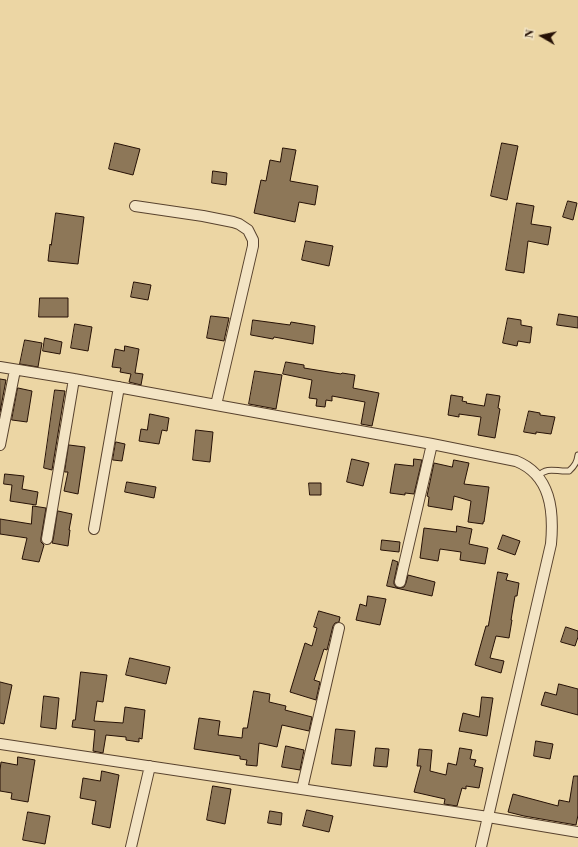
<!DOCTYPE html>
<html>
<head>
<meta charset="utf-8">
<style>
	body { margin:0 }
	#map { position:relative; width:578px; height:847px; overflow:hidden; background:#ecd6a4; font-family:"Libre Bodoni",serif }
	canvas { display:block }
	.north { position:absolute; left:522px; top:16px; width:40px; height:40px; -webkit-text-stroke:3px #f3e4c4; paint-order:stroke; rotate:279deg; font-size:11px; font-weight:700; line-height:16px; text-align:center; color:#261106 }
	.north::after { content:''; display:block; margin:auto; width:14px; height:18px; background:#261106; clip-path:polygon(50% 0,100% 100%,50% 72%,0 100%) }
</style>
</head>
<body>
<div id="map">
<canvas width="578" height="847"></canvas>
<div class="north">N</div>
</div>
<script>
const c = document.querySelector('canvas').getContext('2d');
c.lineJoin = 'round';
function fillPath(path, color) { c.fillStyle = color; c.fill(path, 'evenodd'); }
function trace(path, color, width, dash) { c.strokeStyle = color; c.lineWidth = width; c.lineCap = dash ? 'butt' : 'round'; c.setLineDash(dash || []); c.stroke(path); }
const building = new Path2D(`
	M115,143L140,149L133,175L109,169Z
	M502,143L518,146L507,200L491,196Z
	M283,148L296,150L290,181L318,186L315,205L299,202L295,222L254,213L261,180L266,181L270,160L280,162Z
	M213,171L227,173L226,185L212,183Z
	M568,201L577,203L573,220L563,217Z
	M517,203L534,206L531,224L551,227L548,245L528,241L524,273L506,270Z
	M56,213L84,217L78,264L48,261L50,244L51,245Z
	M306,241L333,246L329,266L302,260Z
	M134,282L151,285L148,300L131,297Z
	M40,298H68V317H39Z
	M559,314L578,317V328L557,325Z
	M211,316L229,318L224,341L207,338Z
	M508,318L521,320V325L532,327L530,343L518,341L517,346L503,343Z
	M253,320L290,325L291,322L315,326L313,344L274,337L273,339L251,335Z
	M75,324L92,327L88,351L71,348Z
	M45,338L62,342L60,354L43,351Z
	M25,340L42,343L38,367L20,364Z
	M125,346L139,349L135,373L143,374L141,385L129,382L131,374L120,372L121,368L112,367L115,349L124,351Z
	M286,362L304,365V368L341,374L342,373L355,375L353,388L379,393L372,426L361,424L365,402L332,396V401L326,400L325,407L316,406L317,399L309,398L312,380L283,374Z
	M255,371L282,375L276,409L249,404Z
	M0,379L6,380L0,412Z
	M18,388L32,391L27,422L12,420Z
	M55,390L65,391L52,470L44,468Z
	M487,394L500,396L498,408L500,409L495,438L478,435L481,417L459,414V417L448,415L451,395L463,397L462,401L467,402L466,403L484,406Z
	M529,411L540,413V415L555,417L551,434L536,432V434L524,432Z
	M150,414L169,418L167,431L162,430L159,444L139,441L141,429L147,430Z
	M196,430L213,432L210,462L193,460Z
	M116,442L125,444L122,461L113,460Z
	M69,445L85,447L78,494L64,491L68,472H65Z
	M352,459L369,463L363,486L347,482Z
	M414,459L422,460L414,494L405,493V495L390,493L395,464L413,466Z
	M454,460L469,463L464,484L489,487L484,522H483V524L468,522L471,501L454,496L452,510L428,506L429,497L427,496L434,463L452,467Z
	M5,474L24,476L22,489L38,492L36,505L10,501L12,485L4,484Z
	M127,482L156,487L154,498L125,492Z
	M309,483H321V495H310Z
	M33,506L46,508L41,538V542L44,545L39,562L22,559L27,538L0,534V519L31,524Z
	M58,511L72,514L69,530H70L68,546L52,543L53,540Z
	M457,526L472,529L469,544L488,548L485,564L460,560L461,552L440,549L438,561L420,558L424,528L456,532Z
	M503,535L520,541L515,555L498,549Z
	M382,540L400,542L399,552L381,550Z
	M393,560L398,562L394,581V584L396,587L399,588L404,587L406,583L408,575L435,582L432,596L387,586Z
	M498,572L508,574L506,580L519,583L517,596H515L511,620H512L509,638L496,636L490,658L504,661L501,673L475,665L486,626H488Z
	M368,596L386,599L380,625L356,620L360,604L366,606Z
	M319,611L340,617L339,622L335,623L333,626L327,650L324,649L314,680L320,682L316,700L290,692L305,643L312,646L317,628L314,627Z
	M566,627L578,631V637L575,646L561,642Z
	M130,658L170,667L166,684L126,675Z
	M81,672L107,675L103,702L97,701L94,721L123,723L125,707L145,710L142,739L139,738V742L126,740V737L106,735L103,753L93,751L95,730L72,727L73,720H75Z
	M0,682L12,685L4,724L0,723Z
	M559,684L578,689V715L541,705L545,692L556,695Z
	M254,691L270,694L269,702L286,706L285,710L312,717L309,731L282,725L277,747L259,743L257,766L246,765L247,760L240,759V756L194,749L199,718L220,721L218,735L242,738L243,728H247Z
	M44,696L59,698L56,729L41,727Z
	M482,697L493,698L487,736L459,731L463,713L479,717Z
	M336,729L355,731L351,766L332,764Z
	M536,741L553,744L550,759L534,756Z
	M286,746L304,750L300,770L282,767Z
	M376,748L389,749L387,767L374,766Z
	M460,748L472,750L470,759L476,760L474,766L483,768L479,788L466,786V789L462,788L457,806L444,804L445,799L414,792L421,766H417L419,749L432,750L430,771L446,775L448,763L456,765Z
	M18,757L35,760L28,802L11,799L12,793L0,791V770L1,762L17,765Z
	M102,771L119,775L110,828L92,824L96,801L80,798L83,778L100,781Z
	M574,776H578V815L576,825L524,816L508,812L513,794L558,806L559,800L569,802Z
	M213,786L231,789L225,824L207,820Z
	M307,810L333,816L329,832L303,826Z
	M270,811L282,813L281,825L268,823Z
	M28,812L50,816L45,844L23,840Z`);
const service = new Path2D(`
	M538,476C548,466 556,472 569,471C575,466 577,462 578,455`);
const minor = new Path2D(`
	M135,206L203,216L233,222L239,224L248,230L253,240V246L216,405
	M0,367L74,379L216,405L432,444L516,461C551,475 554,511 551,544L481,847
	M0,445L15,370
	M94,529L119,387
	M47,539L74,379
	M400,582L432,444
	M0,744L488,817L578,832
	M302,789L339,628
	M131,847L150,766`);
fillPath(building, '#8d7758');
trace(building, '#261106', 1);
trace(service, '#58422e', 7);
trace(minor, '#58422e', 12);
trace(service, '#f3e4c4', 5);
trace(minor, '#f3e4c4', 10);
</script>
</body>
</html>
